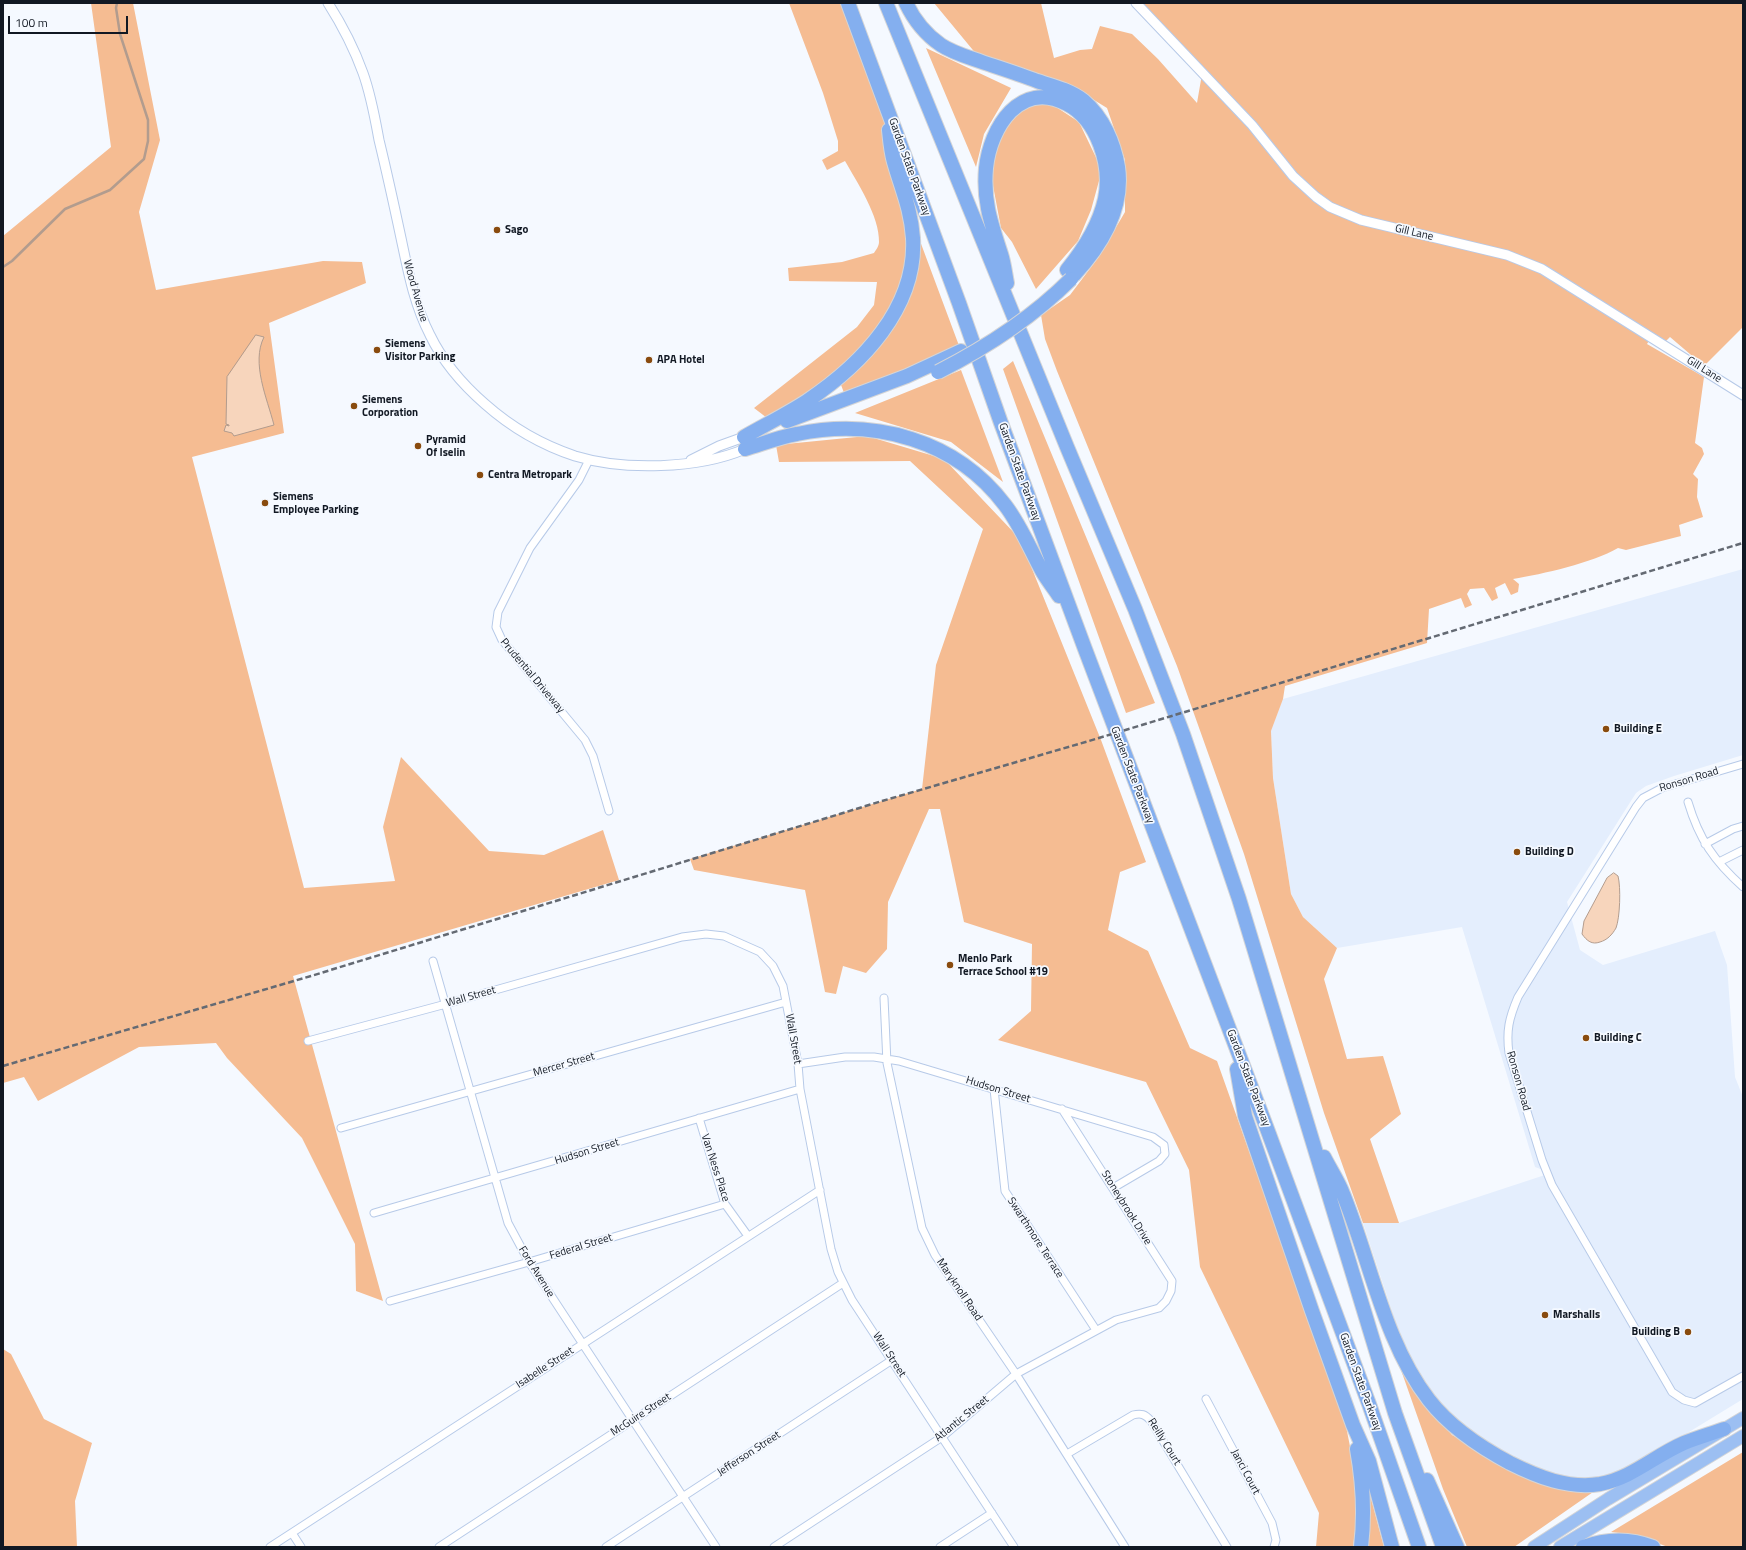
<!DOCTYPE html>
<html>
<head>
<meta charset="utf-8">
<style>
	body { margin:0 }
	#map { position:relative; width:1746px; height:1550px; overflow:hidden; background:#f5f9ff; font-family:"Titillium Web",sans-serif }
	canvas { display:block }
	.frame { position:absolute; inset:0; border:4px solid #111823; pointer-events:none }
	.scale { position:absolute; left:8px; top:16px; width:120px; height:18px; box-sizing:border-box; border:2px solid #111823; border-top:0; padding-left:5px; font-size:12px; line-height:14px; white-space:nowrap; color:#111823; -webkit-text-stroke:3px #f5f9ff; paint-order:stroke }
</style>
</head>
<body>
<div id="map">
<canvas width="1746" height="1550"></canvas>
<div class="frame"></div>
<div class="scale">100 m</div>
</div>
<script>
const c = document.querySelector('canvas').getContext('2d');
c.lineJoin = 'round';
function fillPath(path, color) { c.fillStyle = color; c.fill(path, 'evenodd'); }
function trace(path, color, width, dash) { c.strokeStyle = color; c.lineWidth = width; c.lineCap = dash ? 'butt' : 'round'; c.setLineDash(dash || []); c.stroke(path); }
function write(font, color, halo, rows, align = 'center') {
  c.font = font + ' "Titillium Web",sans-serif'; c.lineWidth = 3.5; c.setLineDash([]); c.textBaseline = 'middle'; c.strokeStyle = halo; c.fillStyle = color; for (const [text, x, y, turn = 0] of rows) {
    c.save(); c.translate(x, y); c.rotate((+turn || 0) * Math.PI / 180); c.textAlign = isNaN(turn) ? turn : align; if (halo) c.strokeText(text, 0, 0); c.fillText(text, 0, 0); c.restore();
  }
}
const built = new Path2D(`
	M1743,569V755L1674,776L1646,786L1636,793L1567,902L1580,950L1603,965L1715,931L1727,965L1735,1077L1743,1097V1399L1689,1432L1659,1454L1617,1475L1578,1480L1552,1478L1518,1461L1456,1422L1432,1397L1405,1351L1363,1223H1399L1551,1173L1535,1167L1462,927L1337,948L1303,917L1291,894L1273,778L1271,731L1283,699Z`);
const green = new Path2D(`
	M91,3H133L160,140L139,212L156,290L323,261L362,262L366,283L269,323L284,433L192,457L304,888L395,881L383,827L401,757L489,851L544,855L603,830L619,880L293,976L383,1301L356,1291L355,1244L302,1138L227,1058L216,1043L139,1047L38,1101L24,1077L3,1083V236L111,147Z
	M789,3H848L884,99L913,239L920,241L961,351L846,398L838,377L771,421L754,408L857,327L874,305L877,282L789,281L788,268L842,262L874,253C876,250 879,246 879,242C880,217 857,182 845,161L827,170L822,160L838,151V141L823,93Z
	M934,3H1041L1054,58L1080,50L1092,49L1100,26L1132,34L1158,59L1197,103L1202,74L1136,3H1743V327L1704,366L1670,337L1662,345L1650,339L1647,344L1704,377L1695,443L1702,448L1704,454L1693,474L1698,479L1697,497L1703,517L1679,525L1681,536L1626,550L1618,548C1592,563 1543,574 1513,579L1519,584L1518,592L1511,595L1505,583L1495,588L1498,598L1492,601L1484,588L1470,589L1467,594L1472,605L1465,608L1461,598L1429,609L1427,643L1285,686L1283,699L1271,731L1273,778L1291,894L1303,917L1337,948L1324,979L1347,1059L1383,1056L1401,1114L1370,1139L1399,1223H1363L1324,1113L1244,854L1177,666L1057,371L1045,339L1041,315L1070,295L1098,258L1125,212V160L1107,108L1068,84L977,55Z
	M926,48L1011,88L984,134L976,167Z
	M1050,103L1079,122L1102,170L1091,210L1078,241L1036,289L1012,242L1001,228L991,175L997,140L1024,106Z
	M1013,361L1155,703L1126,713L1003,369Z
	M961,370L1003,482L951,442L855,413Z
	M867,436L944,459L1020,539L1101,740L1146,862L1120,872L1108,930L1148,951L1190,1048L1217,1061L1345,1421L1356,1477L1357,1516L1353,1547H1316L1319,1513L1200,1267L1189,1170L1146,1082L998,1040L1031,1011L1032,944L964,922L940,809H929L888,902L887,949L866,973L843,966L836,994L825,992L805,890L694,870L690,859L922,789L936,665L983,529L910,461L779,462L776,445Z
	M3,1349L11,1354L44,1419L92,1443L75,1501L77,1547H3Z
	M1401,1370L1452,1435L1527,1477L1596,1490L1514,1547H1467L1443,1489Z
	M1743,1452V1547H1668L1636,1535L1611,1532Z
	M1368,1487L1384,1547H1366Z`);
const water = new Path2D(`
	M256,335L264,337C251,363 267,398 274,425L234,436L232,433L224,431L226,425L229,426V425L226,424L227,377Z
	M1614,873L1618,876C1621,887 1620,918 1616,928C1612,935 1607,940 1600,942C1592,945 1587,941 1582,934L1584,921L1607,878Z`);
const stream = new Path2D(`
	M3,267L12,261L65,209L110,190L144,159L148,141V120L120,34L116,8L117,3`);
const minor = new Path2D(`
	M589,460L579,480L530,548L498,612L496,627L502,640L585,740L593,756L609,811
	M1743,764L1662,788L1643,798L1636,807L1518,997C1509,1018 1506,1031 1509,1053L1542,1160L1552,1185L1672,1392L1684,1400L1695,1403L1743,1376
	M1688,802C1699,839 1714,861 1743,887
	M1705,844L1733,829L1743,826
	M1719,862L1743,850
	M433,961L508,1223L529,1262L716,1547
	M884,998L887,1063L922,1228L935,1255L1016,1374L1125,1547
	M308,1041L446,1004L682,937L706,934L724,936L760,952L773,966L783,986L798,1064L800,1089L831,1249L838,1272L852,1300L1014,1547
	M798,1064L845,1057H874L899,1061L1153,1137L1164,1145L1165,1154L1159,1161L1113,1188
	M994,1089L1005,1191L1096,1330
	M699,1118L725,1204L748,1236
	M341,1128L786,1002
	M374,1213L800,1089
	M390,1301L529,1262L725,1204
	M1206,1399L1272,1523L1276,1540L1274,1547
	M1067,1454L1133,1415C1141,1413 1145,1414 1151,1421L1227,1547
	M292,1533L301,1547
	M270,1547L820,1190
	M439,1547L843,1283
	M606,1547L892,1360
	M774,1547L942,1437L1016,1374L1116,1320L1159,1308L1166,1301L1171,1291L1172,1281L1062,1109
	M940,1547L992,1513`);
const tertiary = new Path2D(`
	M328,3C342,25 354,48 363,73C371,95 375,118 379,140C387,173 394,205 401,238C408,271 414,304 430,335C443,362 462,384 485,404C512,428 542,445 575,456C624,471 698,469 745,449
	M1136,3L1252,125L1293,176L1316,197L1330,207L1361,220L1507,255L1542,269L1743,395
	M691,460L719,446L744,437`);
const trunk = new Path2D(`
	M1534,1547L1608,1499L1743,1418
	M1560,1547L1743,1436`);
const motorway = new Path2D(`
	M848,3L959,303L1001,423L1085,649L1266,1126L1369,1404L1419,1547
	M886,3L1067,447L1135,609L1183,734L1239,899L1395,1413L1443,1547
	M906,3C914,20 925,34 941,45C953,53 968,57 982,62C1000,68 1019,74 1037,81C1053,86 1070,90 1084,101C1103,117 1114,143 1118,167C1124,209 1101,246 1074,275
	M1007,283C1005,273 1004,263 1001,254C991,223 983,201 986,168C990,128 1020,79 1067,104C1098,120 1112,166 1105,199C1099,226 1084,249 1067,270
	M787,421L907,376L961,351
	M744,437C765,425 787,414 807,401C861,365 917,308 913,238C911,209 902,190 894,162C891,152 890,140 889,130
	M745,449C762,444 779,437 797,434C875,418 956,440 1005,505C1021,526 1030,549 1042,571C1047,580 1054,588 1059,596
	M1237,1069L1245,1116L1312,1311L1353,1425L1369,1461L1392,1547
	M1324,1157C1329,1167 1336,1178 1341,1189C1370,1257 1383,1341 1429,1400C1450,1427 1480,1447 1510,1463C1538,1477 1568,1489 1600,1484C1632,1478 1654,1456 1684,1443C1696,1438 1710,1434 1724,1429
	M1357,1449C1363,1482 1365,1514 1361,1547
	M1427,1480L1457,1547
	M1583,1547C1605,1539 1630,1538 1653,1547`);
const rail = new Path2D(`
	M3,1066L311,976L882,801L1089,741L1743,543`);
const motorwayBridge = new Path2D(`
	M938,372C987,347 1032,318 1071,279`);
const markers = [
	[497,230,4,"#894b0e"],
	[377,350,4,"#894b0e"],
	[649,360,4,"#894b0e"],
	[354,406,4,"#894b0e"],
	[418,446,4,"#894b0e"],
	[480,475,4,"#894b0e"],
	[265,503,4,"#894b0e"],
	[1606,729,4,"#894b0e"],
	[1517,852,4,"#894b0e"],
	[950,965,4,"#894b0e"],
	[1586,1038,4,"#894b0e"],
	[1545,1315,4,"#894b0e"],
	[1688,1332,4,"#894b0e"]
];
const streetNames = [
	["Garden State Parkway",909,167,70],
	["Gill Lane",1414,233,13],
	["Wood Avenue",415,291,74],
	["Gill Lane",1704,370,32],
	["Garden State Parkway",1019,472,70],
	["Prudential Driveway",532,676,50],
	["Garden State Parkway",1132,775,69],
	["Ronson Road",1689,780,-17],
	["Wall Street",471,997,-16],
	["Wall Street",793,1039,80],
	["Mercer Street",564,1065,-16],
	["Garden State Parkway",1248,1078,69],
	["Ronson Road",1518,1081,74],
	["Hudson Street",998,1090,17],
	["Hudson Street",587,1152,-17],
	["Van Ness Place",715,1168,72],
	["Stoneybrook Drive",1126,1208,58],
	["Swarthmore Terrace",1035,1238,57],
	["Federal Street",581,1247,-17],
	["Ford Avenue",536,1272,58],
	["Maryknoll Road",959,1290,56],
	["Wall Street",889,1355,57],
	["Isabelle Street",545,1368,-33],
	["Garden State Parkway",1360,1382,70],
	["McGuire Street",641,1415,-33],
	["Atlantic Street",962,1419,-39],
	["Reilly Court",1164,1442,58],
	["Jefferson Street",749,1454,-33],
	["Janci Court",1245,1472,62]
];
const poiNames = [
	["Sago",505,230],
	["Siemens",385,344],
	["Visitor Parking",385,357],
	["APA Hotel",657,360],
	["Siemens",362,400],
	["Corporation",362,413],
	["Pyramid",426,440],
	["Of Iselin",426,453],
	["Centra Metropark",488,475],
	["Siemens",273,497],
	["Employee Parking",273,510],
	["Building E",1614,729],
	["Building D",1525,852],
	["Menlo Park",958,959],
	["Terrace School #19",958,972],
	["Building C",1594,1038],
	["Marshalls",1553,1315],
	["Building B",1680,1332,"right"]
];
fillPath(built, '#e4eefd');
fillPath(green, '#f5bc92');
fillPath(water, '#f7d5bc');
trace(water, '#b29c8e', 1);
trace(stream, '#b29c8e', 2.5);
trace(minor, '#b7cae8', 9);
trace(tertiary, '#b7cae8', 11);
trace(trunk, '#d4d5d7', 14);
trace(motorway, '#d4d5d7', 16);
trace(minor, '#fff', 7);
trace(tertiary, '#fff', 9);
trace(trunk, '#9cbff2', 12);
trace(motorway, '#84afef', 14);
trace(rail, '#646a73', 2.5, [6, 3]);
trace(motorwayBridge, '#d4d5d7', 16, []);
trace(motorwayBridge, '#84afef', 14);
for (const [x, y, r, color] of markers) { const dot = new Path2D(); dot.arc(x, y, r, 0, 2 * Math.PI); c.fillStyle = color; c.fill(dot); trace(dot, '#f5f9ff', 1.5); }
write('11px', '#111823', '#f5f9ff', streetNames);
write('bold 11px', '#111823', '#f5f9ff', poiNames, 'left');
</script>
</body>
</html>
